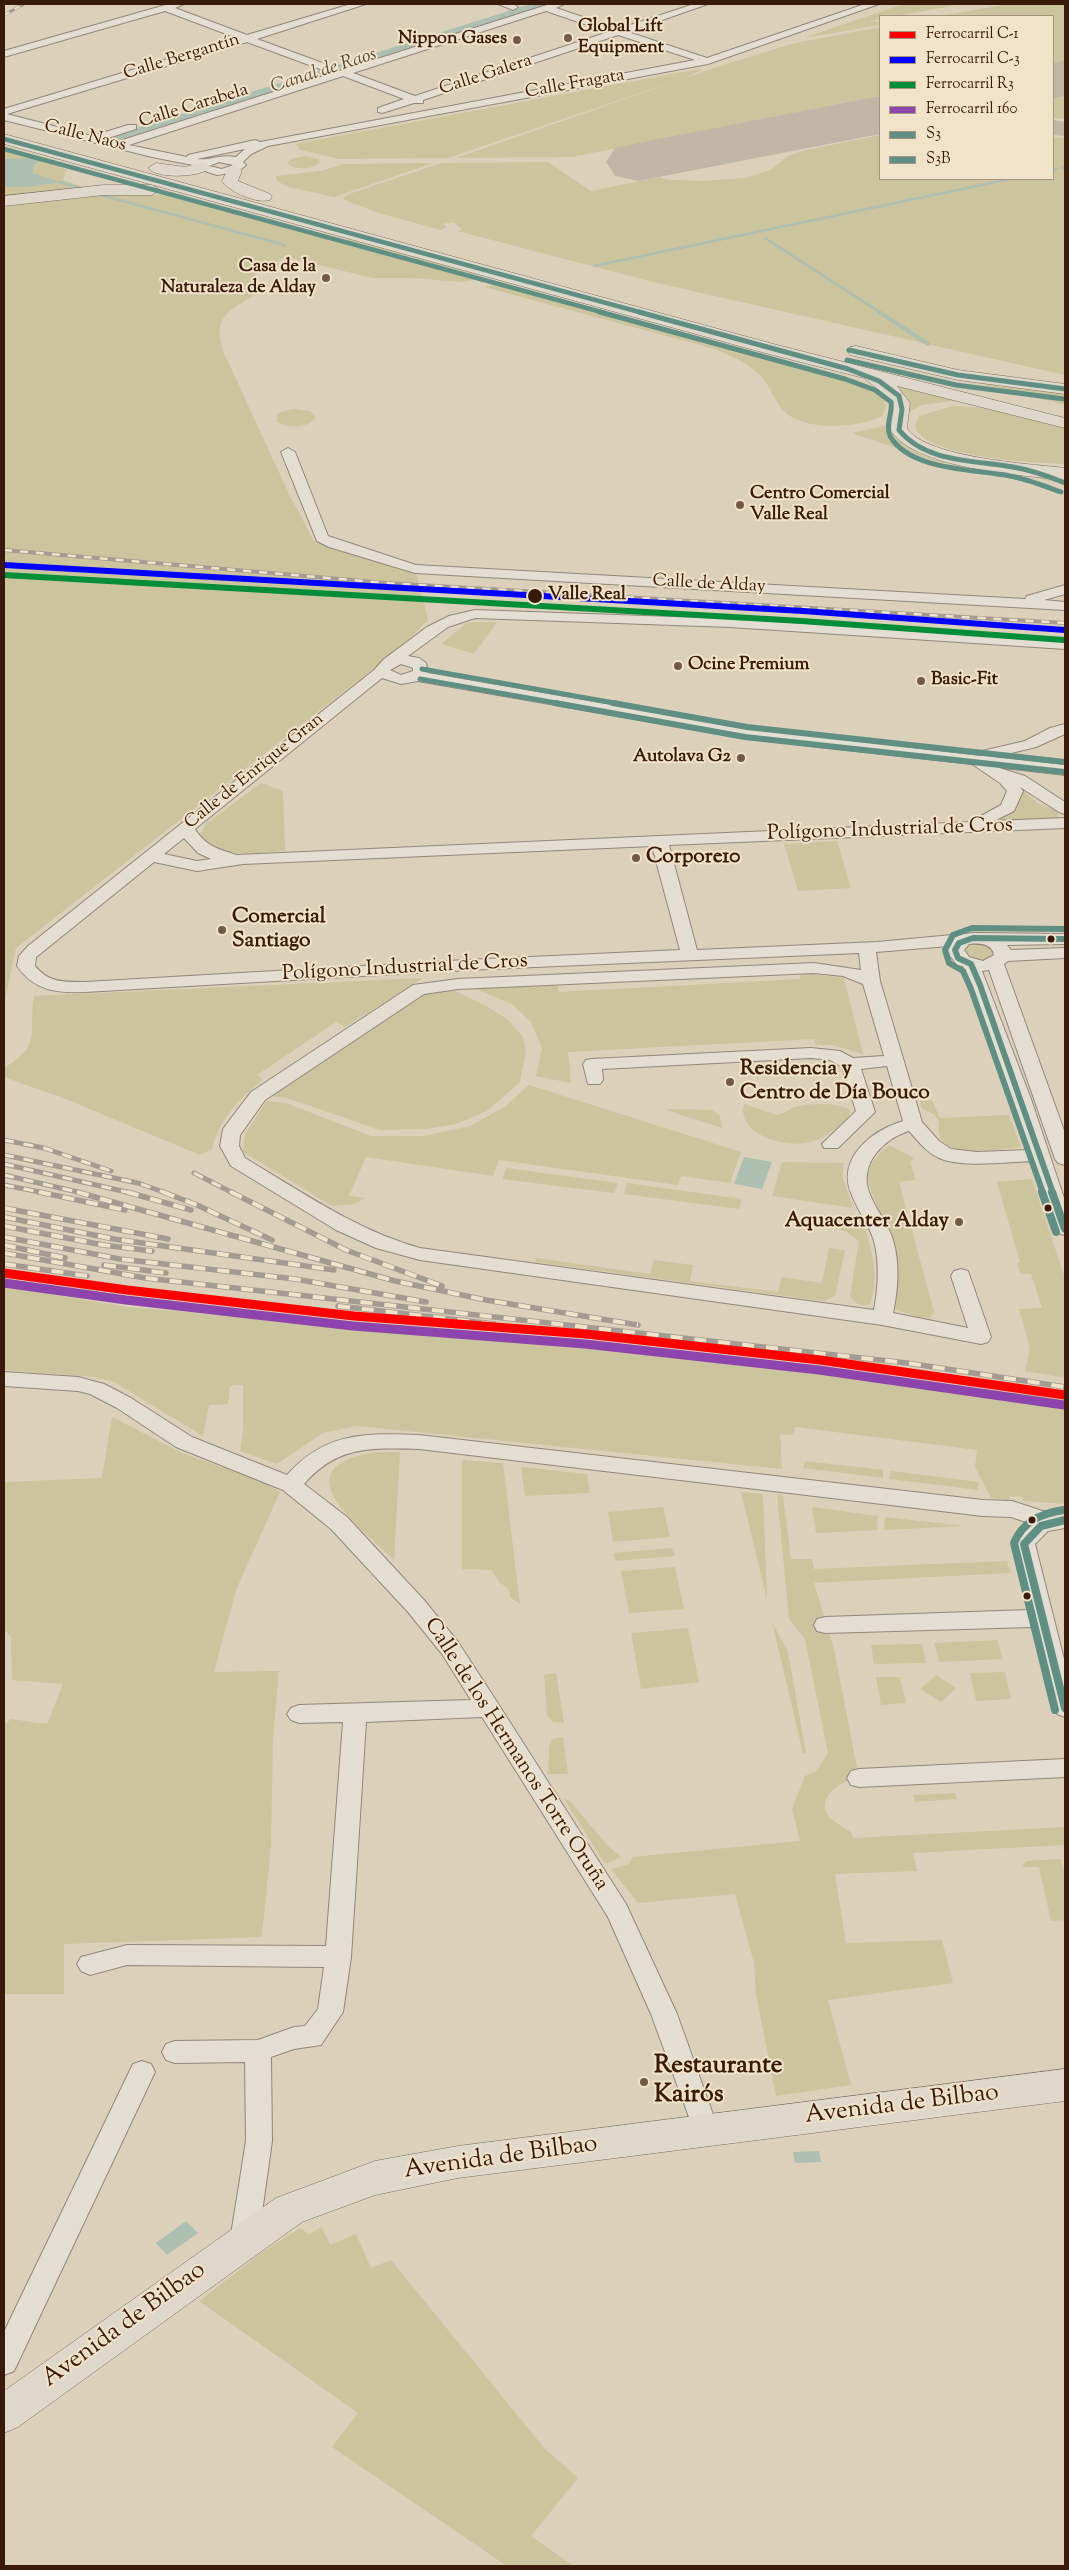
<!DOCTYPE html>
<html>
<head>
<meta charset="utf-8">
<style>
	body { margin:0 }
	#map { position:relative; width:1069px; height:2570px; overflow:hidden; background:#dcd0ba; font-family:"Sorts Mill Goudy",serif }
	canvas { display:block }
	.frame { position:absolute; inset:0; border:5px solid #391909; pointer-events:none }
	.legend { position:absolute; left:879px; top:15px; width:175px; height:165px; box-sizing:border-box; background:#f1e3c9; border:1px solid #a7927c; margin:0; padding:6px 9px; list-style:none; font-size:15px; color:#391909 }
	.legend li { display:flex; align-items:center; gap:10px; height:25px }
	.legend b { width:25px; border:1px solid #a7927c }
</style>
</head>
<body>
<div id="map">
<canvas width="1069" height="2570"></canvas>
<div class="frame"></div>
<ul class="legend">
<li><b style="height:6px;background:#f00"></b>Ferrocarril C-1</li>
<li><b style="height:6px;background:#00f"></b>Ferrocarril C-3</li>
<li><b style="height:6px;background:#028d38"></b>Ferrocarril R3</li>
<li><b style="height:6px;background:#8e44ad"></b>Ferrocarril 160</li>
<li><b style="height:6px;background:#5e8f82"></b>S3</li>
<li><b style="height:6px;background:#5e8f82"></b>S3B</li>
</ul>
</div>
<script>
const c = document.querySelector('canvas').getContext('2d');
c.lineJoin = 'round';
function fillPath(path, color) { c.fillStyle = color; c.fill(path, 'evenodd'); }
function trace(path, color, width, dash) { c.strokeStyle = color; c.lineWidth = width; c.lineCap = dash ? 'butt' : 'round'; c.setLineDash(dash || []); c.stroke(path); }
function write(font, color, halo, rows, align = 'center') {
  c.font = font + ' "Sorts Mill Goudy",serif'; c.lineWidth = 4; c.setLineDash([]); c.textBaseline = 'middle'; c.strokeStyle = halo; c.fillStyle = color; for (const [text, x, y, turn = 0] of rows) {
    c.save(); c.translate(x, y); c.rotate((+turn || 0) * Math.PI / 180); c.textAlign = isNaN(turn) ? turn : align; if (halo) c.strokeText(text, 0, 0); c.fillText(text, 0, 0); c.restore();
  }
}
const green = new Path2D(`
	M903,4H962L897,16H880V19L869,22L880,21V25L804,38Z
	M1008,4H1065V60L1053,63V16H940Z
	M880,27V96L572,157L456,158L711,69L791,44Z
	M699,69L701,70L685,78L448,158L339,159L301,150L295,144Z
	M1065,97V119L1053,118V99Z
	M880,135V179H1053V137L1065,138V375L657,283L469,234L458,231L462,229L453,222L443,224L447,227L441,230L379,213L344,200V197L352,193L441,163L548,162L591,191L660,177L668,180L704,181L745,178L770,170L788,156L802,151Z
	M4,147L67,170L63,180L105,194L129,193L160,195L236,212L344,241L348,239L482,276L483,279L459,282L413,278H373L285,257L258,272L254,277L258,293C228,312 211,315 224,353L289,494L314,541L417,575L428,620L407,641L412,642L388,657L16,948L4,1005Z
	M305,156L318,159L320,162C312,170 297,170 287,164L291,159Z
	M434,163L334,197L288,187L277,181L276,176L321,171L344,164Z
	M503,283L860,381L880,392L886,406L882,416C856,428 813,431 788,415C776,406 773,391 764,380C752,364 733,357 715,349L484,287Z
	M963,379L1065,392V405Z
	M891,382L964,399L922,405L907,413L908,401Z
	M953,406L990,408L1065,426V464C1037,463 921,457 915,426L919,416Z
	M293,409L310,411L316,417C308,429 287,429 276,421L278,413Z
	M889,425C918,480 1005,459 1056,483L1024,474L937,462L852,433Z
	M474,622H497L474,654L441,644L467,623Z
	M261,783L283,791L285,851C251,853 233,858 202,842L200,835L206,824Z
	M1022,790L1038,803L1059,812L1057,820L988,823Z
	M837,841L851,888L798,891L784,844Z
	M979,943L993,948L994,956C983,962 973,962 964,952L966,947Z
	M801,973L844,978L863,1054L832,1045H816L814,1039L568,1052L571,1083L536,1076L542,1048L531,1022L512,1004L474,988L558,986L559,992L800,979Z
	M423,978L345,1027L336,1022L257,1075L263,1080C240,1097 219,1120 212,1149L200,1155L68,1100L4,1077V1068C43,1045 28,1033 34,996Z
	M453,990L488,1007L507,1019L523,1037L526,1051L520,1082L487,1111L456,1124L427,1129L380,1130L287,1098L271,1096L418,997L429,992Z
	M529,1085L741,1152L730,1183L681,1176L678,1185L499,1160L493,1176L366,1157L349,1196L366,1198L354,1204L332,1206L243,1152L245,1134L267,1101L286,1103L371,1136H424L470,1126L506,1106Z
	M932,1100L940,1118L1009,1115L1021,1147C996,1149 932,1163 939,1122L935,1115L921,1108L920,1101Z
	M744,1104L777,1115C784,1114 788,1109 795,1107C810,1103 837,1102 850,1110L849,1116C839,1127 828,1136 814,1141C793,1149 745,1139 743,1111C743,1108 744,1106 744,1104Z
	M668,1109L712,1110L720,1116L722,1128L666,1110Z
	M889,1145L914,1158L910,1162L916,1180L899,1182L934,1312L930,1318L917,1317L895,1309C898,1287 901,1265 894,1244C889,1227 867,1190 868,1176C868,1165 881,1151 889,1145Z
	M782,1162L844,1163L842,1175L853,1208L772,1196Z
	M506,1168L618,1183L614,1193L502,1179Z
	M1032,1179L1065,1278V1378L1025,1371L1030,1348L1019,1309L1042,1308L1031,1274H1020L1017,1263L1020,1262L997,1182Z
	M627,1183L742,1199L739,1209L624,1194Z
	M859,1214C871,1242 880,1274 870,1304C861,1307 855,1304 850,1296L859,1241L845,1231L834,1228L835,1222Z
	M829,1248L845,1250L836,1292L834,1297L823,1301L535,1262L536,1258L650,1274L654,1260L693,1265L690,1281L778,1292L782,1277L822,1283Z
	M4,1286L127,1307L579,1345L1065,1398V1504L1023,1501V1497L1010,1496L1009,1500L991,1498L975,1467L977,1450L795,1427L793,1435L780,1434L782,1469L357,1426L323,1433L277,1464L240,1451L243,1429V1385L230,1386L228,1404L209,1405L203,1436L114,1382L93,1377L4,1370Z
	M112,1417L182,1453L266,1483L280,1492L236,1590L214,1672L279,1671L273,1739L271,1846L262,1937L64,1944V1994H4V1725L11,1719L47,1724L63,1684L12,1680L11,1637L4,1629V1482L102,1478Z
	M376,1452H400L394,1560C359,1525 278,1468 376,1452Z
	M462,1460L503,1463L520,1604L510,1597L509,1589L499,1582L492,1570L462,1569Z
	M805,1461L883,1470V1478L803,1468Z
	M521,1467L587,1474L590,1493L525,1496Z
	M891,1471L979,1482L978,1490L889,1479Z
	M741,1492L763,1494L767,1600Z
	M777,1494L783,1496L791,1559H812L814,1569L1007,1561L1011,1573L814,1583L834,1649L859,1778L852,1775L848,1781C833,1786 815,1803 831,1819C837,1824 845,1828 851,1832L853,1838L1065,1827V1845L913,1853L917,1871L835,1874L846,1943L942,1940L953,1983L828,2000L851,2085L776,2096L756,1994L754,1963L735,1894L638,1903L611,1869L629,1864L632,1857L800,1841L792,1809L805,1776L816,1771L828,1753L805,1639L789,1619Z
	M663,1507L670,1537L613,1542L608,1512Z
	M812,1507L878,1516L877,1530L816,1533Z
	M885,1517L964,1526L884,1530Z
	M672,1548L675,1556L615,1561L613,1553Z
	M675,1567L684,1609L629,1613L621,1571Z
	M772,1622L788,1652L806,1753H803Z
	M688,1628L699,1682L641,1689L631,1633Z
	M998,1640L1002,1659L939,1662L934,1643Z
	M922,1644L926,1663L874,1664L871,1645Z
	M1005,1672L1011,1699L976,1701L970,1673Z
	M556,1673L564,1723L553,1722L547,1715L544,1675Z
	M936,1675L956,1688L941,1702L920,1689Z
	M876,1677H900L906,1703L881,1705Z
	M563,1737L568,1774H548L549,1747L552,1739Z
	M955,1793L957,1799L915,1802L913,1795Z
	M564,1799L570,1801L607,1845L621,1857L605,1864Z
	M1061,1859L1065,1875V1920L1051,1921L1039,1867H1022L1026,1861Z
	M322,2227L330,2245L356,2234L371,2268L391,2260L545,2449L578,2478L531,2536L574,2566H507L332,2447L358,2413L199,2301L261,2253L300,2228L309,2234Z`);
const water = new Path2D(`
	M531,4H550L116,141L105,138Z
	M36,158L41,161L34,165L33,173L59,182L29,187H4V159Z
	M744,1157L772,1162L762,1189L734,1184Z
	M819,2151L821,2162L795,2163L793,2152Z
	M186,2221L198,2233L167,2255L156,2243Z`);
const streamFar1 = new Path2D(`
	M1062,168L1065,167
	M1053,170L1056,169
	M59,182L85,190
	M97,194L285,245
	M765,238L881,313
	M594,266L1010,179`);
const stream = new Path2D(`
	M879,312L928,344`);
const taxiway = new Path2D(`
	M1053,120L1065,122V136L1053,135Z`);
const runway = new Path2D(`
	M1065,60V96L1053,99V63Z
	M880,96V134L638,181L615,176L606,162L615,148L638,143Z`);
const minor = new Path2D(`
	M169,4H184L175,8L247,35L351,4H366L257,39L328,65V69H320L247,42L7,114L92,136L128,125H136V129L105,139L116,142L550,4H564L556,8L618,29L694,4H708L628,32L707,58L865,4H879L708,64L268,146L251,154L243,162L246,165L244,167L236,172L217,175L199,169L198,166L152,157L4,120V109L237,38L165,11L4,57V51ZM546,11L608,32L415,96L353,73ZM618,35L695,60L260,142L255,140L188,155L187,157L129,145L343,76L404,99L378,108V112L382,113L414,103H423V100ZM245,149L236,157C220,154 208,161 197,159ZM219,162L233,165L222,169L209,166Z
	M498,4H513L518,7L513,10Z
	M288,448L295,452L328,536L416,565L1025,599L1027,596L1065,585V594L1044,600L1065,602V610L415,573L329,547L317,541L281,452Z
	M475,610L730,619L1065,641V649L730,627L475,618L448,627L408,656L419,658L426,663L428,673L750,729L981,756L982,751L1025,741L1050,728L1065,724V734L1036,747L995,757L1065,765V775L996,767L1025,776L1065,802V814L1059,812L1020,787L1023,791L1014,811L994,821L1065,818V828L669,845L697,950L877,942L974,933L1065,934V944L1007,945L1011,950L1065,948V958L1008,961L1004,964L1065,1133V1165L1058,1163L1055,1159L989,970L982,971L1031,1099L1065,1201V1235L1058,1233L1055,1229L1033,1161C1008,1162 961,1168 939,1158C926,1152 918,1141 909,1131C884,1139 859,1163 869,1192C875,1209 888,1223 893,1240C900,1263 898,1290 893,1313L968,1328L951,1276L954,1271L961,1269L968,1271L991,1337L988,1342L981,1344L882,1325L420,1260L376,1248L336,1230L231,1166L220,1146L223,1129L251,1092L413,985L458,979L814,963L861,970L859,953L466,970L85,992C57,993 34,991 17,966L19,956L28,946L374,670L384,659L427,627L449,616ZM401,664L413,668V671L401,675L390,670ZM382,678L401,684L418,681L750,739L972,764L1000,783L1007,791L1001,805L970,822L237,855C219,849 206,847 195,829ZM184,838L198,853L211,859L197,861L164,854ZM652,846L680,950L466,960L85,982C64,982 49,983 35,966L36,957L40,954L154,862L197,871L243,864ZM969,944C979,943 992,943 994,955L983,961L969,957L964,950ZM949,946L946,950L957,965L963,966L1029,1150L977,1152L951,1149L939,1141L922,1122L880,981L876,952ZM814,973L843,976L863,984L884,1056L853,1058L840,1051L811,1048L592,1059L586,1060L583,1064L588,1084H600L603,1080L602,1069L811,1058L830,1060L842,1067L856,1111L822,1144L824,1148H838L875,1112L861,1069L887,1066L903,1121C873,1130 837,1157 851,1193C857,1210 869,1224 874,1241C880,1264 878,1288 874,1310L420,1248C356,1230 302,1192 245,1158L239,1146L240,1135L265,1100L424,994L458,989Z
	M4,1372L78,1377L104,1384L131,1398L192,1437L287,1475C325,1432 365,1433 419,1435L983,1500L1012,1501L1052,1514L1065,1512V1528L1048,1531L1035,1544L1065,1663V1717L1057,1714L1053,1708L1033,1627L825,1633L817,1631L814,1625L817,1619L825,1617L1029,1610L1013,1544L1029,1523L1011,1517L983,1516L419,1449C371,1448 338,1445 304,1484L347,1517L424,1600L458,1642L497,1702L626,1904L677,2014L719,2131L715,2139L706,2143L697,2139L651,2014L608,1917L482,1717L366,1722L351,1957L343,2012L321,2045L294,2049L271,2057L272,2141L258,2241L254,2250L244,2253L234,2250L230,2241L246,2141L245,2062L175,2063L166,2060L162,2052L166,2044L175,2041L258,2040L294,2027L305,2026L318,2009L324,1967L127,1965L90,1975L81,1971L77,1964L81,1957L127,1945L326,1946L343,1722L299,1723L291,1720L287,1714L291,1708L299,1705L471,1700L442,1654L408,1612L331,1529L283,1490L176,1447L117,1408L90,1394L78,1391L4,1386Z
	M1065,1759V1777L859,1787L851,1785L847,1778L851,1771L859,1769Z
	M142,2061L151,2064L155,2072L14,2371L4,2375V2332L133,2064Z`);
const primary = new Path2D(`
	M1065,2069V2101L458,2178L375,2195L302,2222L18,2427L4,2433V2391L276,2198L375,2161L458,2146Z`);
const motorway = new Path2D(`
	M4,134L777,345L1065,418V428L897,386L910,403L907,428C925,458 1032,464 1065,468V480C1021,475 912,469 889,428L892,410L889,398L864,378L765,353L4,144Z
	M203,162L211,167C202,178 156,179 148,168L156,163L185,167Z
	M234,165L242,170L238,181L270,194L272,197L270,200C257,204 229,192 222,181L229,167Z
	M104,185H152L160,190L152,195H104L4,206V196Z
	M856,346L958,370L1065,384V394L958,380L850,355L847,351L850,347Z`);
const railFar3 = new Path2D(`
	M4,15L24,4`);
const railFar2 = new Path2D(`
	M4,550L386,583L1065,623`);
const railFar1 = new Path2D(`
	M4,1140L44,1148L111,1171
	M4,1155L138,1183L166,1193
	M4,1164L131,1193
	M194,1173L233,1193
	M4,1175L82,1193
	M4,1185L45,1193`);
const rail = new Path2D(`
	M39,1192L125,1210
	M77,1192L395,1281L486,1300L638,1325
	M127,1192L191,1210
	M163,1192L197,1205L272,1240
	M231,1192L346,1250L442,1286
	M4,1208L168,1239
	M4,1217L114,1239L334,1270
	M4,1226L103,1245L152,1251
	M4,1237L120,1259L295,1279L426,1302
	M4,1245L65,1258
	M4,1253L145,1278L907,1363L1065,1387
	M4,1264L87,1276
	M104,1265L166,1273
	M338,1306L494,1324`);
const bus1Far3 = new Path2D(`
	M4,139L643,313`);
const bus1Far2 = new Path2D(`
	M639,312L848,369L879,381L899,396L902,409L899,430C926,463 975,460 1013,467C1031,470 1048,476 1065,483
	M849,350L958,375L1065,389
	M422,669L620,704`);
const bus1Far1 = new Path2D(`
	M613,703L747,727L1065,762
	M1053,1193L980,985L971,964L958,958L955,950L959,943L973,938L1065,939`);
const bus1 = new Path2D(`
	M1052,1192L1065,1229
	M1065,1520L1041,1526L1024,1544L1065,1708`);
const bus2Far3 = new Path2D(`
	M4,149L605,313`);
const bus2Far2 = new Path2D(`
	M600,312L845,379L875,390L891,402C893,413 885,425 890,436C910,471 975,469 1010,476C1027,479 1044,486 1061,492
	M847,360L956,385L1064,399
	M420,679L562,704`);
const bus2Far1 = new Path2D(`
	M555,703L745,737L1064,772
	M1043,1193L971,989L963,971L949,963L945,950L953,935L972,928L1065,929`);
const bus2 = new Path2D(`
	M1042,1192L1056,1232
	M1055,1710L1014,1543C1023,1521 1042,1513 1064,1510`);
const rail1 = new Path2D(`
	M4,1273L127,1290L354,1316L586,1334L820,1360L1065,1395`);
const rail2 = new Path2D(`
	M4,565L803,611L1065,630`);
const rail3 = new Path2D(`
	M4,575L802,621L1064,640`);
const rail4 = new Path2D(`
	M4,1283L126,1300L353,1326L585,1344L819,1370L1064,1405`);
const markers = [
	[568,38,5,"#725947"],
	[517,40,5,"#725947"],
	[326,278,5,"#725947"],
	[740,505,5,"#725947"],
	[535,596,8,"#391909"],
	[678,666,5,"#725947"],
	[921,681,5,"#725947"],
	[741,758,5,"#725947"],
	[636,858,5,"#725947"],
	[222,930,5,"#725947"],
	[1051,939,4.5,"#391909"],
	[730,1082,5,"#725947"],
	[1048,1208,4.5,"#391909"],
	[959,1222,5,"#725947"],
	[1032,1520,4.5,"#391909"],
	[1027,1596,4.5,"#391909"],
	[644,2082,5,"#725947"]
];
const farPoinames = [
	["Global Lift",578,28],
	["Equipment",578,49],
	["Nippon Gases",507,40,"right"],
	["Casa de la",316,268,"right"],
	["Naturaleza de Alday",316,289,"right"],
	["Centro Comercial",750,495],
	["Valle Real",750,516],
	["Ocine Premium",688,666],
	["Basic-Fit",931,681],
	["Autolava G2",731,758,"right"]
];
const farStreetnames = [
	["Calle Bergantín",182,58,-17],
	["Calle Galera",486,76,-18],
	["Calle Fragata",575,85,-10],
	["Calle Carabela",194,107,-17],
	["Calle Naos",85,137,14],
	["Calle de Alday",709,585,3],
	["Calle de Enrique Gran",255,772,-39]
];
const farStopnames = [
	["Valle Real",548,596]
];
const farWaternames = [
	["Canal de Raos",324,72,-18]
];
const streetNames = [
	["Polígono Industrial de Cros",890,831,-2],
	["Polígono Industrial de Cros",405,969,-3],
	["Calle de los Hermanos Torre Oruña",515,1755,57]
];
const poiNames = [
	["Corpore10",646,858],
	["Comercial",232,918],
	["Santiago",232,942],
	["Residencia y",740,1070],
	["Centro de Día Bouco",740,1094],
	["Aquacenter Alday",949,1222,"right"]
];
const nearPoinames = [
	["Restaurante",654,2068],
	["Kairós",654,2097]
];
const nearStreetnames = [
	["Avenida de Bilbao",902,2106,-7],
	["Avenida de Bilbao",501,2159,-8],
	["Avenida de Bilbao",125,2326,-36]
];
fillPath(green, '#ccc49c');
fillPath(water, '#acbfb0');
trace(streamFar1, '#acbfb0', 2.5);
trace(stream, '#acbfb0', 4);
fillPath(taxiway, '#c0b6a6');
fillPath(runway, '#c0b6a6');
trace(minor, '#918679', 2);
trace(primary, '#7a6e61', 1);
trace(motorway, '#7a6e61', 1);
fillPath(minor, '#e3ddd2');
fillPath(primary, '#ded7ca');
fillPath(motorway, '#ded7ca');
trace(railFar3, '#a39b91', 3);
trace(railFar2, '#a39b91', 4);
trace(railFar1, '#a39b91', 5);
trace(rail, '#a39b91', 5.5);
trace(railFar3, '#f1e3c9', 2, [6]);
trace(railFar2, '#f1e3c9', 2.5, [8]);
trace(railFar1, '#f1e3c9', 3, [10]);
trace(rail, '#f1e3c9', 4, [12]);
trace(bus1Far3, '#5e8f82', 4.5);
trace(bus1Far2, '#5e8f82', 5);
trace(bus1Far1, '#5e8f82', 6);
trace(bus1, '#5e8f82', 8);
trace(bus2Far3, '#5e8f82', 4.5);
trace(bus2Far2, '#5e8f82', 5);
trace(bus2Far1, '#5e8f82', 6);
trace(bus2, '#5e8f82', 8);
trace(rail1, '#f00', 9);
trace(rail2, '#00f', 6);
trace(rail3, '#028d38', 6);
trace(rail4, '#8e44ad', 9);
for (const [x, y, r, color] of markers) { const dot = new Path2D(); dot.arc(x, y, r, 0, 2 * Math.PI); c.fillStyle = color; c.fill(dot); trace(dot, '#f1e3c9', 2); }
write('bold 18px', '#391909', '#f1e3c9', farPoinames, 'left');
write('18px', '#391909', '#f1e3c9', farStreetnames);
write('bold 18px', '#391909', '#f1e3c9', farStopnames, 'left');
write('italic 19px', '#56493a', '#f1e3c9', farWaternames);
write('21px', '#391909', '#f1e3c9', streetNames);
write('bold 21px', '#391909', '#f1e3c9', poiNames, 'left');
write('bold 25px', '#391909', '#f1e3c9', nearPoinames, 'left');
write('25px', '#391909', '#f1e3c9', nearStreetnames);
</script>
</body>
</html>
